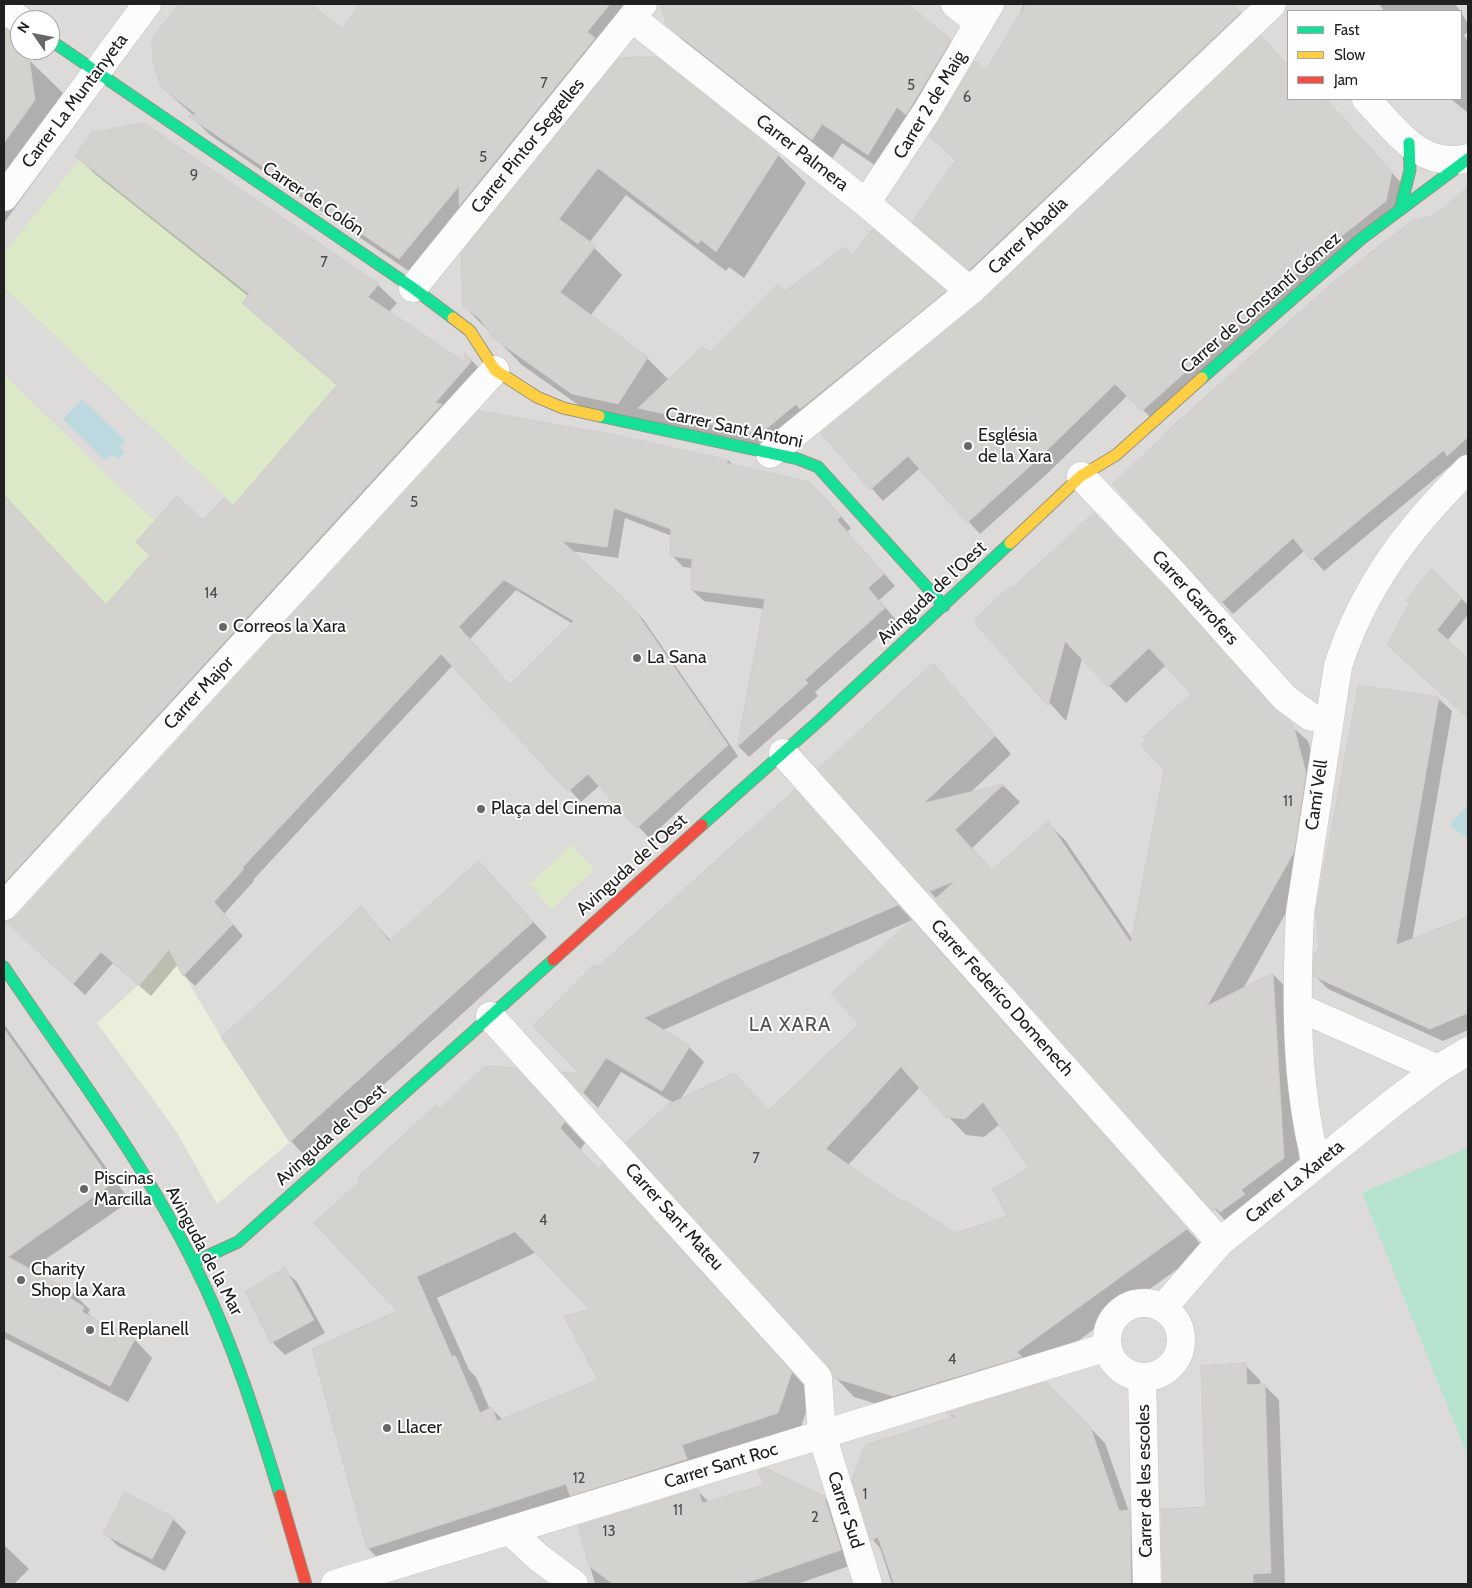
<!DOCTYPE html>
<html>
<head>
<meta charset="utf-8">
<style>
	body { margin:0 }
	#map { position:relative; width:1472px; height:1588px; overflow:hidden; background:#eeebe8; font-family:Cabin,sans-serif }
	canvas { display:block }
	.frame { position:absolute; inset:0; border:5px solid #202020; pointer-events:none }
	.legend { position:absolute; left:1287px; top:10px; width:175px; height:90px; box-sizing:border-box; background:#fff; border:1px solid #a6a6a6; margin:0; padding:6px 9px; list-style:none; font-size:15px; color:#202020 }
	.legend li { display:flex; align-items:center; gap:10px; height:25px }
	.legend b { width:25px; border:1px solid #a6a6a6 }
	.north { position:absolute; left:10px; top:10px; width:50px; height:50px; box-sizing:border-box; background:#fff; border:1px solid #a6a6a6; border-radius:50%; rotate:303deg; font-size:14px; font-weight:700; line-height:20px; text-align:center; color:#202020 }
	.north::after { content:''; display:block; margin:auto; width:18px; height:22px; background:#686766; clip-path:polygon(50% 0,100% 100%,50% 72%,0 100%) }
</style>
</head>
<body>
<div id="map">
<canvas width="1472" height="1588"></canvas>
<div class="frame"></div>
<ul class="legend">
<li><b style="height:6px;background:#16e098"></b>Fast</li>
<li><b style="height:6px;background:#ffcf43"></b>Slow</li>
<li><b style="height:6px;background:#f24e42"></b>Jam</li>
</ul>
<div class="north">N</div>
</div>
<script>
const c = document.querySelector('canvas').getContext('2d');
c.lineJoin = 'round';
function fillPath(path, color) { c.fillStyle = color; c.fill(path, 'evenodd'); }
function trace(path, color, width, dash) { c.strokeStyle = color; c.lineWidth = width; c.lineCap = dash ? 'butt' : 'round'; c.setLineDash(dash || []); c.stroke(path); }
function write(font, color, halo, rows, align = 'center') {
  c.font = font + ' Cabin,sans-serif'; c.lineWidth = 4; c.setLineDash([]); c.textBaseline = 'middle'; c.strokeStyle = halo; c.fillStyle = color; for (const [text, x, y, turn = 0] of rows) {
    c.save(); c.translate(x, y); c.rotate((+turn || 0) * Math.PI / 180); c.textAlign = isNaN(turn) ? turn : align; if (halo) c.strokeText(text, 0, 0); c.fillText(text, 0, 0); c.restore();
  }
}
const residential = new Path2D(`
	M4,4H1468V1584H4ZM1288,11H1461V99H1288ZM20,20H50V50H20Z`);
const farmland = new Path2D(`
	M170,951L221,1037L290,1142L217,1204L176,1131L97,1023L138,985Z`);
const grass = new Path2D(`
	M80,159L249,294L242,303L338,385L259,529L4,288V253Z
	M4,375L155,521L151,555L108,608L4,495Z
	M572,845L594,870L551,909L529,884Z`);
const pitch = new Path2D(`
	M1468,1148V1449L1465,1450L1362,1193Z`);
const water = new Path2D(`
	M82,399L125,440L119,447L124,452L120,459L111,455L105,460L63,419Z
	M1468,804V840L1450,825Z`);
const shadow = new Path2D(`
	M180,4H307L342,30L361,4H645L419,278L210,135L191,116H194L162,87L154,39Z
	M662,4H905L970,61L888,174L842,143L832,159L688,45L668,25Z
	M1024,4H1132L1134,6L1136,4H1232L1256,29L986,285L914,222L957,161L931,136L986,72L1009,37Z
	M1379,4H1455L1460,11H1384Z
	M1461,12L1468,24V32L1464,35L1468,42V113L1451,99H1461Z
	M1261,37L1288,66V99H1324L1403,185L1398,213L1155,422L1128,395L1049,472L980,534L920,468L883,501L823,433L982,303Z
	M4,43L28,59L63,93L68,134L4,223Z
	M656,59L778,155L806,183L744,278L729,267L726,271L626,195L589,243L622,275L590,316L647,358L669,380L711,354L785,292L845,248L853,256L945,292L957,304L772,447L601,421L522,365L464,306Z
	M76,156L378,285L397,303L389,312L466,365V355L483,372L4,899V495L106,606L203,522L233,507L338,386L243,303L248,296L95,174Z
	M1455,200L1468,213V459L1455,462L1324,571L1305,550L1233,614L1222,602L1166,433L1371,252L1411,223L1437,215Z
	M610,436L729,461L733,465L822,495L851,528L847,532L895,586L879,600L896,620L815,692L818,696L749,757L739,747L764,609L704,601L692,590L693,568L683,567L672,555V536L625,518L618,558L571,551L643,619L738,756L649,838L600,785L581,802L453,665L253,880L254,881L224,914L243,936L195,986L184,975L178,964L151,996L113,963L85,995L31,944ZM516,590L573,624L511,687L470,639Z
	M1112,532L1181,605L1278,714L1308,741L1323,791L1310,870L1243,989L1273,974L1290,992L1300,1176L1231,1227L820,769L933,665L1011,754L969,794L1004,786L1020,802L972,848L993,871L1048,823L1065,840L1133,940L1193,694L1166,665L1126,703L1082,658L1066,721L977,623L1012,590Z
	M1461,598L1468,605V615L1447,641L1468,661V718L1399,655L1410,603Z
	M1360,687L1439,699L1452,711L1412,941L1468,918V1030L1443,1041L1328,989L1315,976L1321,951Z
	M795,792L912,920L663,1030L689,1047L704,1062L680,1100L734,1074L769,1111L861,1024L931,941L1205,1249L1035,1372L913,1415L854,1397L835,1377L674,1103L621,1072L598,1108L565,1074L583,1075L597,968ZM920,1087L966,1135L984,1137L1000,1124L1031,1168L1010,1217L956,1234L903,1203L848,1165Z
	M479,862L547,937L305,1156L291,1141L361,908L391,941Z
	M4,1024L130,1201L30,1270L73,1293L90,1310L88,1313L95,1320L135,1340L152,1358L128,1402L4,1338Z
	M516,1070L585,1143L580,1150L599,1170L603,1166L624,1187L812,1394L799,1433L389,1569L368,1548L399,1311L439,1110ZM537,1252L592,1309L600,1381L503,1420L492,1409L490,1410L476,1377L469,1370L437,1298Z
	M284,1270L297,1282L325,1333L285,1355L272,1342L246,1292Z
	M1245,1365L1260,1380L1261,1385H1264L1279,1400L1285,1584H1164L1162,1510L1207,1508Z
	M1046,1383L1105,1443L1129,1512L1144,1526L1147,1584H892L880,1548L872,1539L953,1418L949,1413Z
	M697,1490L709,1502L824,1497L838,1512L855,1564L797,1584H595L579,1527Z
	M173,1519L186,1532L165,1571L118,1546L105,1533Z
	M4,1545L29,1569L14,1584H4Z`);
const building = new Path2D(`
	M179,4H310L342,28L360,4H610L587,32L595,38L459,206V186L399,259L188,116L196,114L161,87L153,61L152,39Z
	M661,4H908L951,40L906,115L897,107L868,155L822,124L812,140L667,26Z
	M1026,4H1233L1241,12L969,270L912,222L956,160L929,136L975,61L986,70Z
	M4,28L20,35V50H28L35,100L4,143Z
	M1261,36L1288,65V99H1326L1392,172L1386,201L1310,261L1142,411L1115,384L1037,460L967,523L908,456L870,490L821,433L981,302Z
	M657,57L779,154L716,252L701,240L698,244L598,168L559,219L596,246L560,292L648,357L618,404L572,394L493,338L480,319L463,306L461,253L619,58Z
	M144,123L379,284L368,297L465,362V352L471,362L435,403L442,404L4,883V495L106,605L150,555L136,542L177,496L203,520L224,498L233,506L337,385L242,303L249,294L75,156L91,133Z
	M1468,187V437L1447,456L1444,450L1311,560L1293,538L1221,603L1112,484L1166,434L1165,433L1330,285L1410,222L1436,214Z
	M873,229L946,291L800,409L796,404L759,435L638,408L702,347L710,352L778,284L785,291L845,247L852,255Z
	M479,411L611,434L729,460L726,463L810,482L841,516L837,520L884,574L868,588L885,608L805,680L808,683L737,747L765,599L691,590L692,559L670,556L671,529L614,508L607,547L562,541L632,606L728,745L637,828L588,774L568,792L441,654L242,868L244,869L214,902L233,924L183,976L169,950L139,986L101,952L73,984L5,921L16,917ZM504,580L574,621L510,685L459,627Z
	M1094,513L1164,586L1273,708L1293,724L1306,773L1294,852L1207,1006L1273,973L1284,1158L1241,1190L1245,1194L1220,1212L1216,1208L1213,1211L935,899L955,881L928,892L818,769L933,663L995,736L924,803L1004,784L955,830L992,870L1048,821L1131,943L1164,770L1141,745L1146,740L1143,737L1191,694L1149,648L1108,687L1065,641L1048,706L975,623L977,622L975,619L1010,586L1012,588Z
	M1431,569L1462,598L1437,630L1468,659V718L1387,645L1409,603L1406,601Z
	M1359,685L1439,697L1396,945L1468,917V1013L1430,1029L1313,976L1314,953L1319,950L1316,910Z
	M795,790L898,905L729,978L644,1018L690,1046L662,1091L606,1058L582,1094L562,1072L579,1073L533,1026L594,964L597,967Z
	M479,861L533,922L290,1142L221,1037L271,993L361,906L389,941Z
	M912,920L1187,1229L1017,1352L1022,1357L893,1396L834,1378L830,1368L626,1143L667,1105L734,1073L769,1110L859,1024L831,994ZM901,1067L945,1117L965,1119L983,1102L1029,1168L992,1189L1008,1216L956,1233L904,1200L903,1202L826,1149Z
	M4,1029L113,1183L8,1257L73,1292L70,1298L84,1307L82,1312L135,1339L110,1386L4,1331Z
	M485,1066L516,1068L565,1122L560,1128L598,1169L603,1164L792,1372L778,1413L682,1445L687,1459L570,1496L566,1484L367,1549L312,1349L397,1311L314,1223L360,1181L357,1178L436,1105L439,1109ZM515,1232L590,1309L564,1316L598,1380L497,1421L492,1407L480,1413L455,1355L452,1357L417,1277Z
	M285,1268L314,1320L271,1343L245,1292Z
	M1246,1363L1247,1385L1265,1384L1271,1573L1253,1574V1584H1163L1161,1509L1206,1507L1201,1366Z
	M1046,1382L1090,1426L1119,1511L1130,1510L1131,1584H894L878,1537L871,1540L852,1480L865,1445L956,1416L946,1413Z
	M765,1468L824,1496L841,1550L743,1584H613L589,1566L578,1526L698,1489L702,1503L764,1485L758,1471Z
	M125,1492L174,1518L152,1559L103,1534Z`);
const street = new Path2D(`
	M955,4L979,23
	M4,9L20,20
	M632,18L866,203L970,291
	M1366,99C1395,129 1421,170 1468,158
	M4,197L147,4
	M866,203L927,111L990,4
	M413,288L643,4
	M770,454L970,291L1272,4
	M1081,476L1175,575L1285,698L1311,717
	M783,753L1220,1242
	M4,906L495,370
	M1298,1007L1438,1069
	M490,1016L818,1378L822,1435L868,1584
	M1316,1163C1295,1081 1296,997 1300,913L1338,666C1364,585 1409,528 1468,469
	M1107 1340a37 37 0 1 1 74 0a37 37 0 1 1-74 0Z
	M1163,1308L1220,1242L1394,1102L1438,1069L1468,1051
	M1142,1377L1147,1584
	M510,1531L538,1557L574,1584
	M335,1584L1107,1347`);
const fast = new Path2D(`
	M50,40L413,288L453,318
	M1400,210L1410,170L1409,143
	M1202,378L1361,239L1468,159
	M599,416L798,459L818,467L944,606
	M702,825L821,719L1010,543
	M4,967C69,1064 142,1159 194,1264C231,1337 256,1416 280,1495
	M194,1262L238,1242L553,960`);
const slow = new Path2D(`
	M453,318L470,331L495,370L537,397L563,408L599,416
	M1010,543L1081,476L1116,455L1202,378`);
const jam = new Path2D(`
	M553,960L702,825
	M280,1495L306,1584`);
const markers = [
	[968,446,5,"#686766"],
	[223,627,5,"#686766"],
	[637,658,5,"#686766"],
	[481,809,5,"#686766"],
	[84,1189,5,"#686766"],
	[21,1280,5,"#686766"],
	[90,1330,5,"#686766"],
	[387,1428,5,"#686766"]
];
const numberNames = [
	["7",544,84],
	["5",911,86],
	["6",967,98],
	["5",483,158],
	["9",194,176],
	["7",324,263],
	["5",414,503],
	["14",211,594],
	["11",1288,802],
	["7",756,1159],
	["4",543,1221],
	["4",952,1360],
	["12",579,1479],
	["1",865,1495],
	["11",678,1511],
	["2",815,1518],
	["13",609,1532]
];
const streetNames = [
	["Carrer La Muntanyeta",75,101,-53],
	["Carrer 2 de Maig",930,105,-59],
	["Carrer Pintor Segrelles",528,146,-51],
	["Carrer Palmera",802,153,38],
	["Carrer de Colón",313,199,34],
	["Carrer Abadia",1028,236,-44],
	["Carrer de Constantí Gómez",1261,303,-41],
	["Carrer Sant Antoni",734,428,12],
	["Avinguda de l'Oest",932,593,-43],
	["Carrer Garrofers",1195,598,48],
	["Carrer Major",199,693,-47],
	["Camí Vell",1317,795,-82],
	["Avinguda de l'Oest",632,865,-42],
	["Carrer Federico Domenech",1002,998,48],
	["Avinguda de l'Oest",331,1135,-42],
	["Carrer La Xareta",1295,1182,-39],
	["Carrer Sant Mateu",674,1217,48],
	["Avinguda de la Mar",204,1251,62],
	["Carrer Sant Roc",721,1466,-17],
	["Carrer de les escoles",1145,1481,-91],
	["Carrer Sud",845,1510,72]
];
const poiNames = [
	["Església",978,436],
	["de la Xara",978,457],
	["Correos la Xara",233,627],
	["La Sana",647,658],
	["Plaça del Cinema",491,809],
	["Piscinas",94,1179],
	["Marcilla",94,1200],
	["Charity",31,1270],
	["Shop la Xara",31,1291],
	["El Replanell",100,1330],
	["Llacer",397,1428]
];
const quarterNames = [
	["LA XARA",790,1025]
];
fillPath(residential, '#dddbda');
fillPath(farmland, '#ededdc');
fillPath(grass, '#dbe9c8');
fillPath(pitch, '#b5e3ce');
fillPath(water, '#bdd9e0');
fillPath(shadow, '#0003');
fillPath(building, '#d4d2cf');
trace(building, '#d1cdca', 1);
trace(street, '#c7c6c4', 29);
trace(fast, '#969681', 13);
trace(slow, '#969681', 13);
trace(jam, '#969681', 13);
trace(street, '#fcfcfc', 28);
trace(fast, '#16e098', 11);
trace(slow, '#ffcf43', 11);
trace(jam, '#f24e42', 11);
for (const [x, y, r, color] of markers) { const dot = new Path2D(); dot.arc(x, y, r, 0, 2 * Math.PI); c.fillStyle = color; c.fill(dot); trace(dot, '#fff', 2); }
write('15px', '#4d4c4c', null, numberNames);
write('18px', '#202020', '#fff', streetNames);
write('18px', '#202020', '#fff', poiNames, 'left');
c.letterSpacing = '1px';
write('20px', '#535353', '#fff', quarterNames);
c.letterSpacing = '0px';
</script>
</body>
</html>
